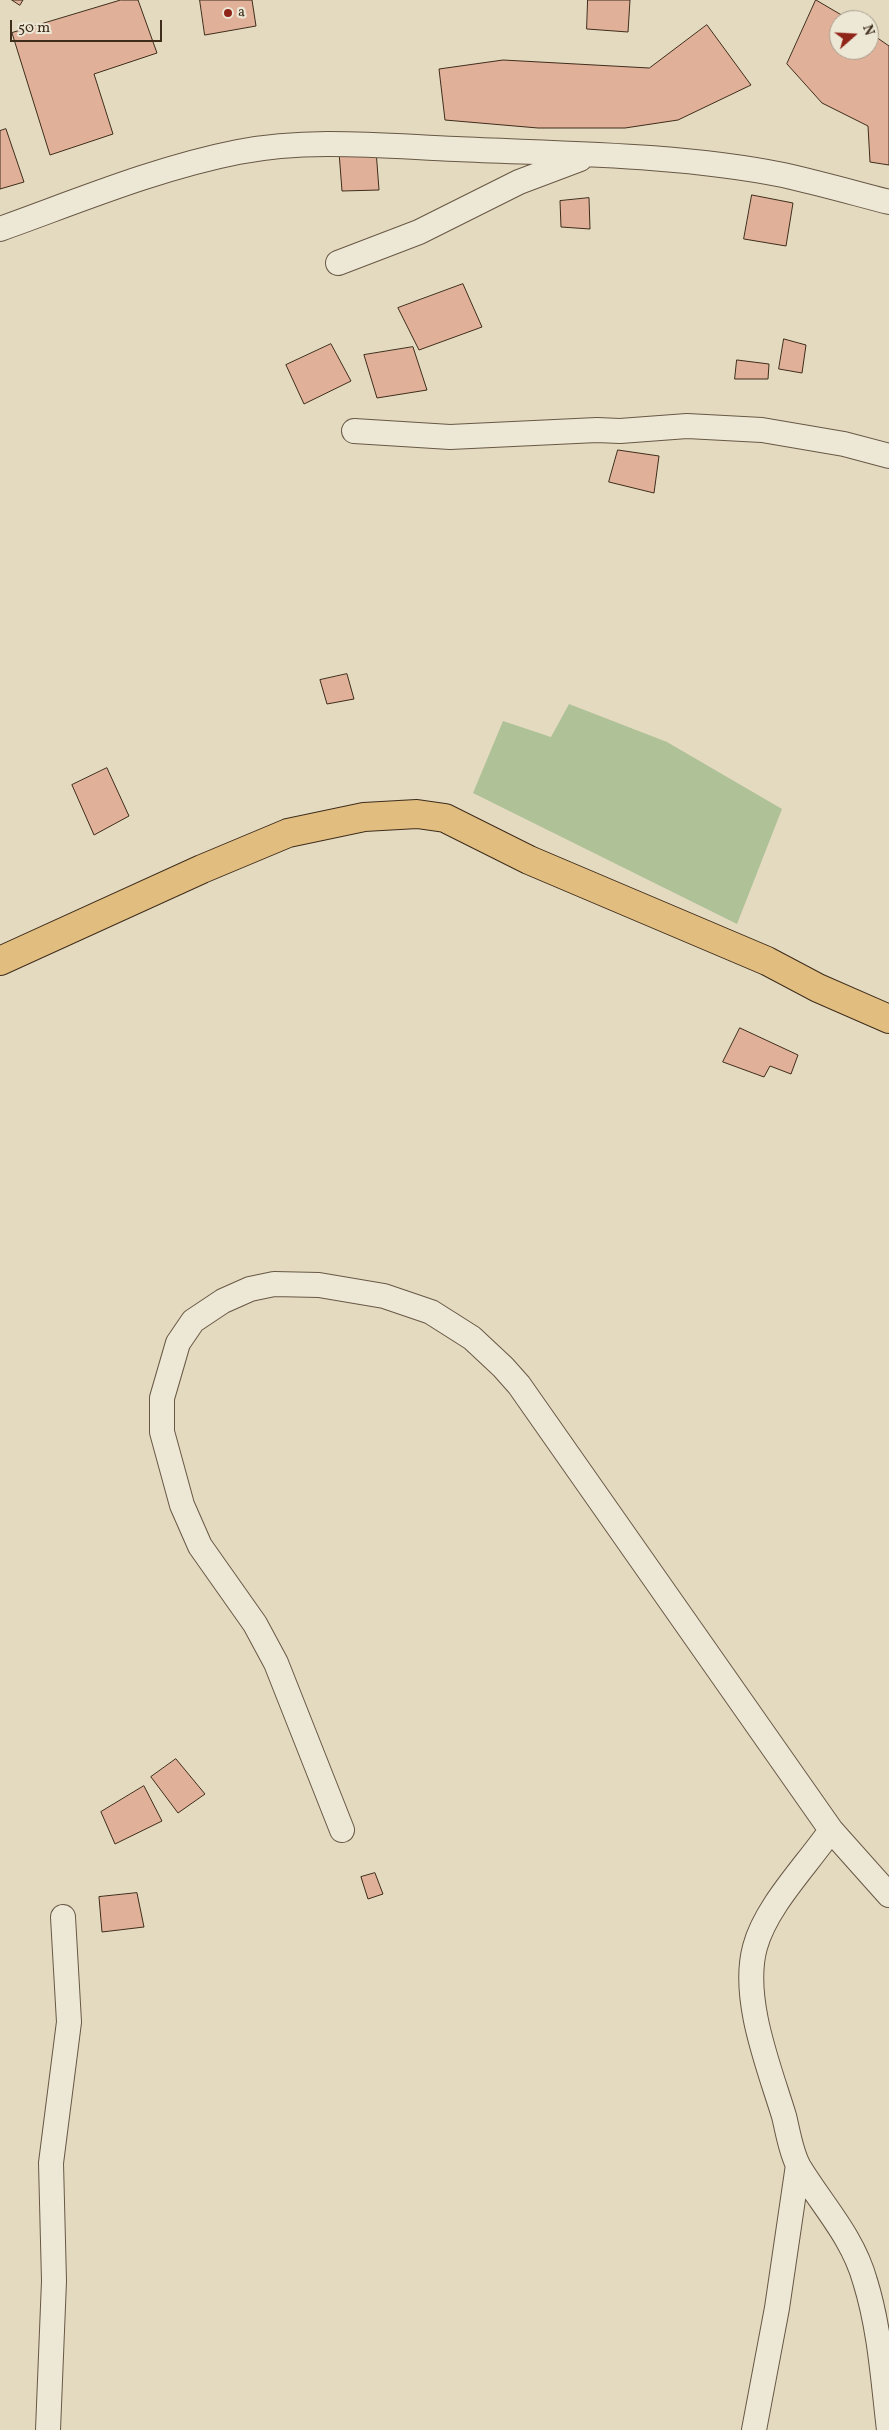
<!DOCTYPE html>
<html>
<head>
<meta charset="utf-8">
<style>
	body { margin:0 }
	#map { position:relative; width:889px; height:2430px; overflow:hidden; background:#e4dac0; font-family:Vollkorn,serif }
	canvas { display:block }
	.north { position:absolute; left:829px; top:10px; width:50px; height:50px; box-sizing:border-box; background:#ede7d6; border:1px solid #a79d8b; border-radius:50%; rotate:71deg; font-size:14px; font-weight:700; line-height:20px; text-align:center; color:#3e2d1b }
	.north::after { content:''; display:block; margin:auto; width:18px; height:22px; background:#8f2418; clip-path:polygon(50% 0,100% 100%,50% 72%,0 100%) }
	.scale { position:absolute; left:10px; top:20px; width:152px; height:22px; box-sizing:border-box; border:2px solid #3e2d1b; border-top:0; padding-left:6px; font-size:15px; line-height:18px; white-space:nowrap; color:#3e2d1b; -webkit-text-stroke:4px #ede7d6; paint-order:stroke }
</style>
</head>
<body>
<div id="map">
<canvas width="889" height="2430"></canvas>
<div class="north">N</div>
<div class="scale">50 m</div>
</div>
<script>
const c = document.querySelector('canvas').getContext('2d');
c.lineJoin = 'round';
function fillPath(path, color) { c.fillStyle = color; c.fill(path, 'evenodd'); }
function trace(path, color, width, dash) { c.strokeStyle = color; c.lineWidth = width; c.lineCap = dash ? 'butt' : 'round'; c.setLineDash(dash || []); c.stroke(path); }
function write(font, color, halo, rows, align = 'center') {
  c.font = font + ' Vollkorn,serif'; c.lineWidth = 4.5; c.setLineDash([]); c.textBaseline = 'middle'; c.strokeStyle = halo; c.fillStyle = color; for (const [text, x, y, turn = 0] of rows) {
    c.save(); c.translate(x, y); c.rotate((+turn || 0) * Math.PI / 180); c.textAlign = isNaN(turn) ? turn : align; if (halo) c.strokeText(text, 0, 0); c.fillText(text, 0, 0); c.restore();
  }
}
const green = new Path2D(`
	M569,704L667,742L782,809L737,924L473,793L503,721L551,737Z`);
const building = new Path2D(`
	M12,0H23L20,5Z
	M121,0H138L157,53L94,74L113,134L50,155L12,33Z
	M200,0H252L256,26L205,35Z
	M588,0H630L628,32L587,29Z
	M816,0L850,20H839V50H869V32L889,46V165L870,162L868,126L822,103L787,64Z
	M707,25L751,85L678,120L625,128H538L445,120L439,69L503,60L649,68Z
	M6,129L24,182L0,189V131Z
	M376,150L379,190L342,191L339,152Z
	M752,195L793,203L786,246L744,239Z
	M589,198L590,229L561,227L560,201Z
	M463,284L482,327L419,350L398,308Z
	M784,339L806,345L802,373L779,369Z
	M331,344L351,381L304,404L286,365Z
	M413,347L427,390L377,398L364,355Z
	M737,360L769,364L768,379H735Z
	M618,450L659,456L654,493L609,482Z
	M347,674L354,699L327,704L320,680Z
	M107,768L129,816L94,835L72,785Z
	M740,1028L798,1055L791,1074L770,1066L764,1077L723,1062Z
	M176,1759L205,1794L178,1813L151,1777Z
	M144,1786L162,1821L115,1844L101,1812Z
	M375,1873L383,1894L368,1899L361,1877Z
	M137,1893L144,1927L102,1932L99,1897Z`);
const minor = new Path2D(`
	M0,229C78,201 157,168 238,152C310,138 384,146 456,149C562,154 679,154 783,175C819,183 854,193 889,202
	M338,263L419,232L519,182L580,159
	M354,431L450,437L597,430L620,431L687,426L762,430L844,444L889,456
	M342,1830L276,1663L255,1624L200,1546L182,1505L162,1432V1398L178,1343L193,1321L223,1301L250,1289L274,1284L319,1285L384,1296L431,1312L472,1338L503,1367L519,1385L831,1830
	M889,1895L831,1830C807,1865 766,1906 755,1947C741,1998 769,2067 784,2116C788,2132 791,2153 799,2167C822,2205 853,2237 865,2281C880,2329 883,2380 889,2430
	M48,2430L54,2281L51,2163L69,2022L63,1917
	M754,2430L777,2308L798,2165`);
const major = new Path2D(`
	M0,961L202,869L288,833L364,817L417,814L445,818L529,860L767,961L818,988L889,1019`);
const markers = [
	[228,13,5,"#8f2418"]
];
const poiNames = [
	["a",238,13]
];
fillPath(green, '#afc197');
fillPath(building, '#e1b099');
trace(building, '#3e2d1b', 1);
trace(minor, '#685844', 26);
trace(major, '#3e2d1b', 30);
trace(minor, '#ede7d6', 24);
trace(major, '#e2bd80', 28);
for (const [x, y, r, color] of markers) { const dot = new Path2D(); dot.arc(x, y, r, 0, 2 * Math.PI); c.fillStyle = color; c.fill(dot); trace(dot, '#ede7d6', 2); }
write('14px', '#3e2d1b', '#ede7d6', poiNames, 'left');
</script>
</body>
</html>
